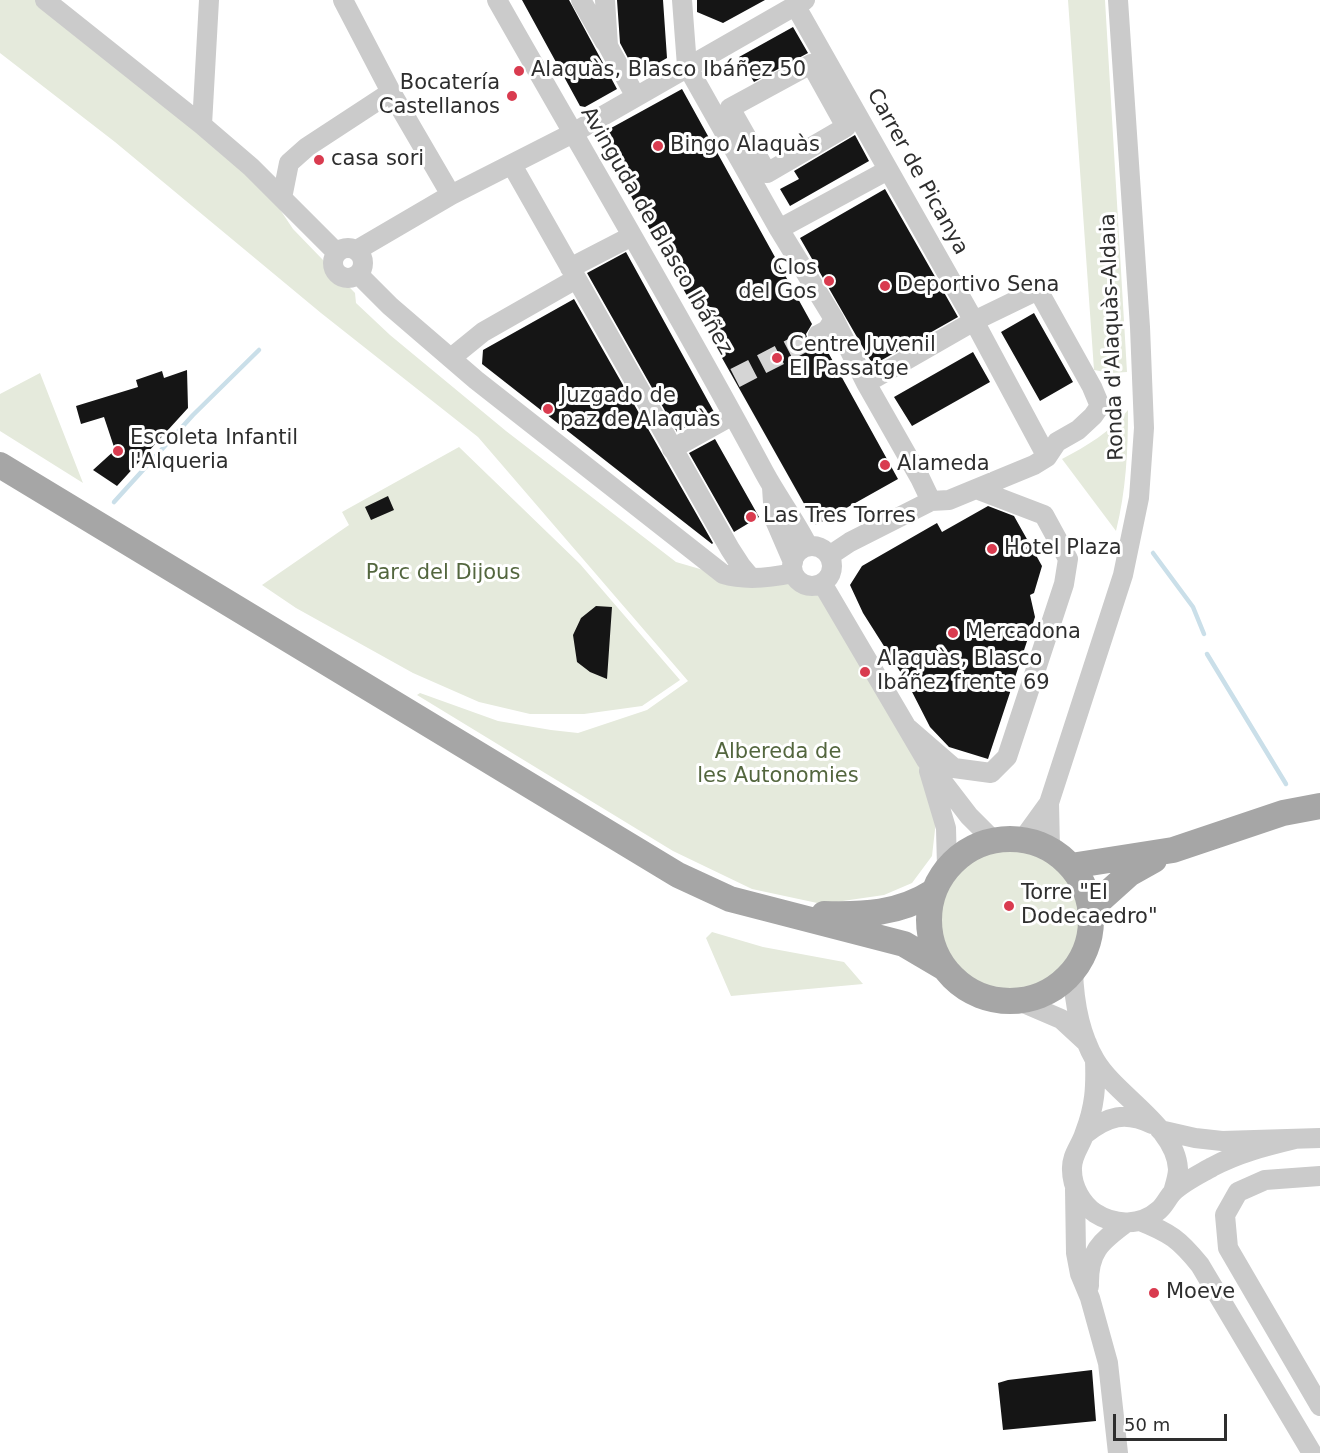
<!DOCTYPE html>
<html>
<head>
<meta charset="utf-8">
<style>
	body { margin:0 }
	#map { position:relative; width:1320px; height:1453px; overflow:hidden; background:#fff; font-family:"DejaVu Sans",sans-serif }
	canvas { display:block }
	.scale { position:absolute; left:1113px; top:1414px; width:114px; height:27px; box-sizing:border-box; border:3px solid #2e2e2e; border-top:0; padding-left:8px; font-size:18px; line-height:21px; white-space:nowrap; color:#2e2e2e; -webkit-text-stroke:4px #fff; paint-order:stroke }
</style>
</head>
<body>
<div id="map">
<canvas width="1320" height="1453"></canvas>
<div class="scale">50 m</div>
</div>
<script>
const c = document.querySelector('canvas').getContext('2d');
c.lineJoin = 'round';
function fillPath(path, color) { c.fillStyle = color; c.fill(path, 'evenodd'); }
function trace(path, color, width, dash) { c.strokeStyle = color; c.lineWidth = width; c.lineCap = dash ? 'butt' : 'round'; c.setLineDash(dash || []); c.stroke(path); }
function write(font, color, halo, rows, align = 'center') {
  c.font = font + ' "DejaVu Sans",sans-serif'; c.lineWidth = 6; c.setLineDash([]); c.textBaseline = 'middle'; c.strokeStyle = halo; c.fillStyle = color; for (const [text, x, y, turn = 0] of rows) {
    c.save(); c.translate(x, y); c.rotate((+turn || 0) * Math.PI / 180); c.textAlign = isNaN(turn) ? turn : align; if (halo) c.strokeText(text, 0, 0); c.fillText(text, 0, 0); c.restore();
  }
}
const green = new Path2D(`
	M0,0H45L265,187L293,229L355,293L356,303L390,335L506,431L676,562L741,581L788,579C798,588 805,597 819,593L919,764L936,821L932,856L912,883L884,895L822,904L752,889L673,851L417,695L420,693L498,721L551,730L578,733L647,710L688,681L478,437L321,313L115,142L0,53Z
	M1068,0H1105L1127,372L1111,373L1094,370Z
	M40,373L83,483L0,431V394Z
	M1128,410C1128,451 1126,491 1116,531L1062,459C1087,446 1110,432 1128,410Z
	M459,447L580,564L680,680L642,706L584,714H530L479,702L413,673L296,608L262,585L349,525L342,512Z
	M938 920a71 71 0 1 1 142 0a71 71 0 1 1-142 0Z
	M712,932L763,947L844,962L863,984L731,996L706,938Z`);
const stream = new Path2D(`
	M114,502L193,415L259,350
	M1153,553L1193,607L1204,634
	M1207,654L1286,784`);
const building = new Path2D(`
	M522,0H569L617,89L585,107L580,106Z
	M617,0H663L667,58L637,75L620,43Z
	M697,0H765L723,23L697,12Z
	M793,27L808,53L754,82L739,57Z
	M682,89L812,324L806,334L808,341L817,347L824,345L898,479L816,525L600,141L602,133Z
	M855,135L869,161L790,206L780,189L799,179L794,171Z
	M885,189L958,317L873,365L800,238Z
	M626,252L714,412L677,432L587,273Z
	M574,299L713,543L712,544L482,364L483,350Z
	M1034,313L1073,382L1040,401L1001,332Z
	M973,352L990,382L912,426L894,397Z
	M187,370L188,408L117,486L93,470L115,450L104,417L81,424L76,406L138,387L136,380L162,371L164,378Z
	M715,439L759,517L734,532L689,453Z
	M388,496L394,510L371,520L365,507Z
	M988,506L1014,516L1042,566L1034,593L1030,595L1035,617L988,759L949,747L930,727L908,684L863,613L850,585L862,566L937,523L942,532Z
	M596,606L612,607L607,679L590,672L577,662L573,635L581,618Z
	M1092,1370L1096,1421L1003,1430L998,1383L1008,1380Z`);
const minorTunnel = new Path2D(`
	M735,378L818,335`);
const minor = new Path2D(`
	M45,0L202,125L251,167L337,253
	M343,0L391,92L451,195
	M497,0C586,157 679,313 764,472C778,498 795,520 808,546
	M581,0L605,42
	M605,0L608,46L636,97
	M682,0L687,66L779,229L834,319L866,383L920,478L931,501
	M795,5L974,321L1047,457
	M811,64L846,127L767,173L730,108Z
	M202,125L209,0
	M512,165L730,549L741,566L751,578
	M282,198L289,163L307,147L391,92
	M779,229L888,170
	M333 263a15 15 0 1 1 30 0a15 15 0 1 1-30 0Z
	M357,250L451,195L573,133L805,0
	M570,268L632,236
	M358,274L390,306L476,380L723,574C746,581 770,578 793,573
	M818,335L827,330L834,319
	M451,358L483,332L576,279
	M672,449L733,415
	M772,487L774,518L793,562
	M792 566a20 20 0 1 1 40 0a20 20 0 1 1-40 0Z
	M829,556L850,542L931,501L949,500L1034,465L1047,457L1057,442L1078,430L1093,416L1100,406L1092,387L1038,290L974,321L866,383
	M822,583L926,760L969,816L993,840
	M909,729L954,768L991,773L1007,757L1064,584L1068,559L1044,515L976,489
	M929,771L946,828L947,867
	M1049,803L1050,849
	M1023,839L1049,803L1123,575L1139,498L1144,428L1140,327L1118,0
	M1073,971C1074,1001 1080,1034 1095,1060C1116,1096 1176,1126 1178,1169C1178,1176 1175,1185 1173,1192
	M1019,1001L1061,1019L1087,1043
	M1095,1060C1096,1087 1095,1106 1085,1132C1081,1146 1071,1155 1072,1170C1072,1187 1082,1204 1095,1213C1115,1226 1141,1226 1159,1210C1165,1205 1168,1197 1173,1192C1183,1182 1200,1174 1212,1167C1238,1153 1266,1146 1295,1139
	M1160,1130L1195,1138L1222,1141L1320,1138
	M1085,1134C1108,1116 1125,1111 1152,1124
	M1320,1176L1265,1180L1238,1192L1225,1215L1228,1248L1320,1406
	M1075,1189L1076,1253L1080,1274L1090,1298L1108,1363L1118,1453
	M1140,1221C1170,1233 1179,1239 1200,1265L1312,1453
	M1089,1286C1088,1252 1100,1242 1126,1223`);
const major = new Path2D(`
	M0,465L678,875L730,899L904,944L943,967
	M929 920a81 81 0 1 1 162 0a81 81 0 1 1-162 0Z
	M1071,866L1173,850L1283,813L1320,806
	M1090,909L1129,874L1154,860
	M824,914C863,915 899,914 933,892`);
const markers = [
	[519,71,6,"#d93b4f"],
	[512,96,6,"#d93b4f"],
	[658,146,6,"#d93b4f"],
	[319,160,6,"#d93b4f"],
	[829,281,6,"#d93b4f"],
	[885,286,6,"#d93b4f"],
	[777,358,6,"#d93b4f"],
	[548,409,6,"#d93b4f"],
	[118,451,6,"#d93b4f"],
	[885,465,6,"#d93b4f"],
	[751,517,6,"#d93b4f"],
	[992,549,6,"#d93b4f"],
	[953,633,6,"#d93b4f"],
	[865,672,6,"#d93b4f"],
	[1009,906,6,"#d93b4f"],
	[1154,1293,6,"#d93b4f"]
];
const poiNames = [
	["Alaquàs, Blasco Ibáñez 50",531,71],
	["Bocatería",500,84,"right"],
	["Castellanos",500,108,"right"],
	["Bingo Alaquàs",670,146],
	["casa sori",331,160],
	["Clos",817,269,"right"],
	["del Gos",817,293,"right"],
	["Deportivo Sena",897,286],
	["Centre Juvenil",789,346],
	["El Passatge",789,370],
	["Juzgado de",560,397],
	["paz de Alaquàs",560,421],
	["Escoleta Infantil",130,439],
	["l'Alqueria",130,463],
	["Alameda",897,465],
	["Las Tres Torres",763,517],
	["Hotel Plaza",1004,549],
	["Mercadona",965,633],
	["Alaquàs, Blasco",877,660],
	["Ibáñez frente 69",877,684],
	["Torre \"El",1021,894],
	["Dodecaedro\"",1021,918],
	["Moeve",1166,1293]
];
const streetNames = [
	["Carrer de Picanya",917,172,61],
	["Avinguda de Blasco Ibáñez",656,231,60],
	["Ronda d'Alaquàs-Aldaia",1113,337,-92]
];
const parkNames = [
	["Parc del Dijous",443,574],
	["Albereda de",778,753],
	["les Autonomies",778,777]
];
fillPath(green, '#e5eadc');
trace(stream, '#cadfe9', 4.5);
fillPath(building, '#151515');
trace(minorTunnel, '#d5d5d5', 20, [20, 10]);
trace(minor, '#cbcbcb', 20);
trace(major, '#a6a6a6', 26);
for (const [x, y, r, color] of markers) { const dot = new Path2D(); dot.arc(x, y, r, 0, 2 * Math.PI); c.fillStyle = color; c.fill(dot); trace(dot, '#fff', 2); }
write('21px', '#2e2e2e', '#fff', poiNames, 'left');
write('21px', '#2e2e2e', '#fff', streetNames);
write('21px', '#53663e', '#fff', parkNames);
</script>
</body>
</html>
